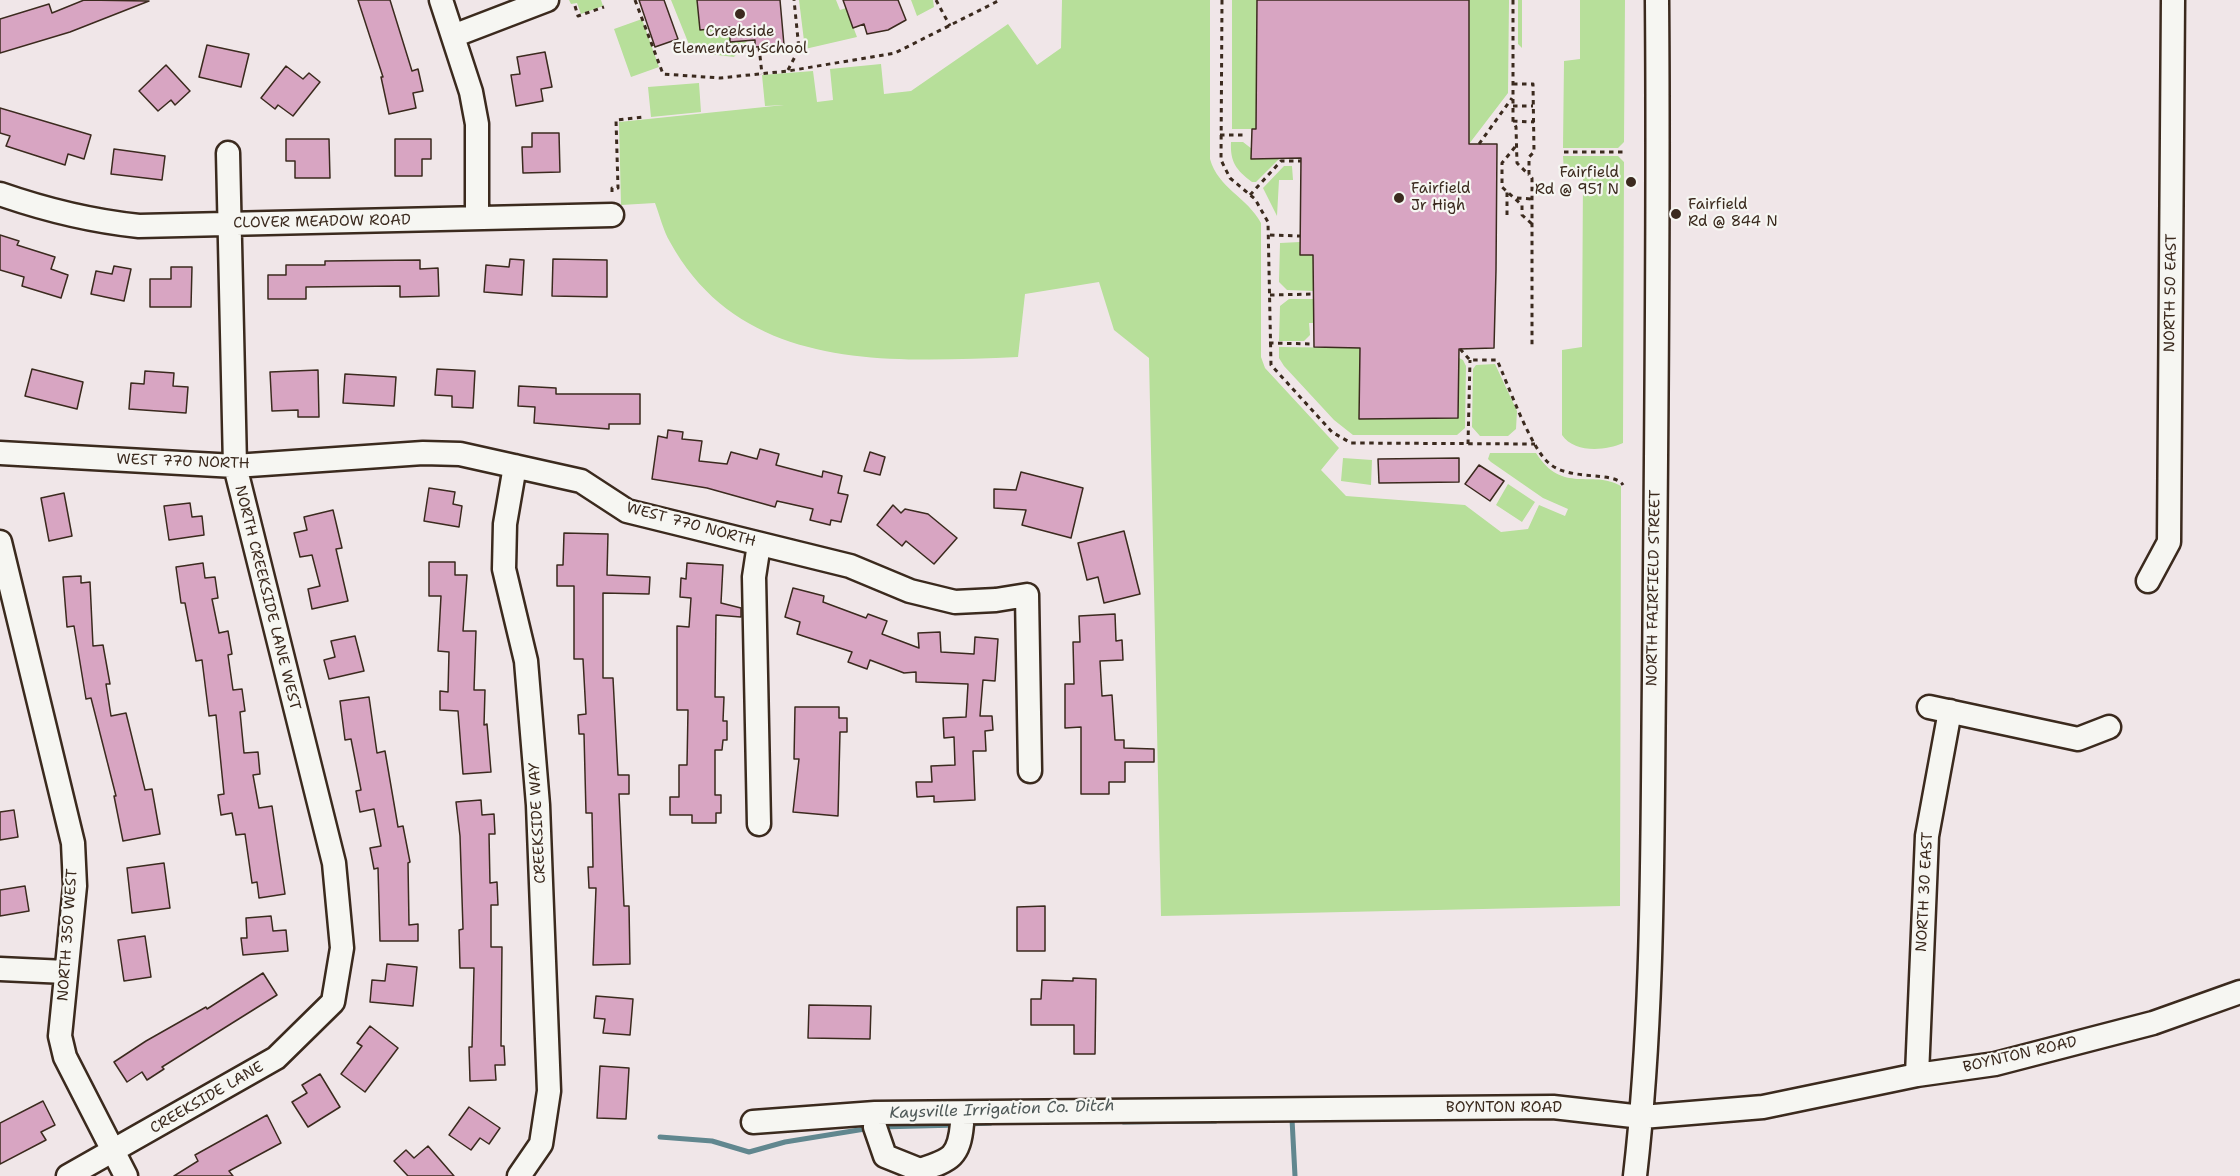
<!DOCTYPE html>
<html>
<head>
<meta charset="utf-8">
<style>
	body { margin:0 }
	canvas { display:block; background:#f0e6e8 }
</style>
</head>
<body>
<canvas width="2240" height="1176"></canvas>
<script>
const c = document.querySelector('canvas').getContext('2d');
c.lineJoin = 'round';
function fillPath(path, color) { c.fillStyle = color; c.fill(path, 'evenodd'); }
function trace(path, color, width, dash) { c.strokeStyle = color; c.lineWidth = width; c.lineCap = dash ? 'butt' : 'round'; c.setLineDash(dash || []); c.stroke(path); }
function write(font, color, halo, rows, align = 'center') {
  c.font = font + ' "Shantell Sans",sans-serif'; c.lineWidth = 4.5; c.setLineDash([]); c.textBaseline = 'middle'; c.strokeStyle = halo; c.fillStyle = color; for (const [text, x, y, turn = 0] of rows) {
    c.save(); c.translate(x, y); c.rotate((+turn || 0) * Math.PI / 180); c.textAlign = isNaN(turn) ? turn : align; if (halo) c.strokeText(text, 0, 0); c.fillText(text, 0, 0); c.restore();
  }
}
const green = new Path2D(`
	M569,0H601L603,6L581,14L577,3L571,4Z
	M671,0H697L700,30L730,27V42L747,41L734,57L692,52Z
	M799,0H836L840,10L846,8L857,37L805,49Z
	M911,0H933L934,7L917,16Z
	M1062,0H1210V159C1218,188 1247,197 1261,223V357L1265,368L1339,448L1321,470L1346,496L1465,505L1501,532L1528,529L1539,505L1565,516L1568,509L1543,498L1491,462L1488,459L1490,453H1536C1563,495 1591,469 1621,486L1620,906L1161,916L1149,358L1114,330L1099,282L1025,294L1018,357C890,362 742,373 670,242C663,230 660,216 655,203L621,205L619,122L784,105L765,106L762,75L813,71L817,102L833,100L830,69L881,64L884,94L911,91L1008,24L1037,65L1061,48Z
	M1232,0H1257L1256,129H1232Z
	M1469,0H1509L1508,93L1469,144Z
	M1518,0H1522V48L1518,44Z
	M1580,0H1625L1624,142L1618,148H1563L1564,61L1580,59Z
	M642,19L659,67L631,77L614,29Z
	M699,83L701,112L651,117L648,87Z
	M1231,142H1243L1252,149V159H1279L1256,182H1252C1236,170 1230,162 1231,142Z
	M1563,156H1618L1624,162L1623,443C1605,451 1574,453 1562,435V350L1582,347L1583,174L1564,172Z
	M1284,166H1292L1293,180H1279L1277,216L1263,188Z
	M1300,242V255H1313L1314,291L1287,290L1279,282L1280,243Z
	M1289,299H1313L1314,323H1309L1310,335L1304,341H1279L1280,306Z
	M1279,347L1360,348L1359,418L1459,358L1463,360L1466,366L1465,428L1457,435H1353L1334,420L1284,366L1279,358Z
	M1495,364L1517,411L1516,429L1508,436H1480L1472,427L1473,369L1476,365Z
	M1343,458L1372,460L1371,485L1341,481Z
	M1508,484L1535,502L1522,522L1496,505Z`);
const stream = new Path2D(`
	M1288,1119H1292L1295,1176
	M1123,1122L1216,1121
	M967,1124L991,1123
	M880,1127L958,1125
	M660,1137L712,1141L749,1152L785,1142L871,1128`);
const building = new Path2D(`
	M84,0L149,1L70,32L0,53V19L49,4L52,13Z
	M358,0H390L412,71L418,69L423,91L413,93L416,108L389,114L381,77H383Z
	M639,0H664L678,39L655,47Z
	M697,0H780L784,45L755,47V40L730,42V27L700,30Z
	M843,0H898L906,20L888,30L867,34L864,24L853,28Z
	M1257,0H1469V144H1497L1496,270L1494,348L1459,349L1458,418L1359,419L1360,348L1314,347L1313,255H1300L1301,158L1251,159L1252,129H1256Z
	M207,45L249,54L241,87L199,77Z
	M545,52L552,87L541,89L543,101L516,106L511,75L520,74L517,57Z
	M166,65L190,91L175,105L171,100L158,111L139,91Z
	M286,66L303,79L309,73L320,82L293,116L278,105L275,109L261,98Z
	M0,108L91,135L84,159L68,154L65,165L6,146L10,136L0,133Z
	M532,133H559L560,172L523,173L522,147H532Z
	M286,139H329L330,178H295V161H286Z
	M395,139H431V159H422V176H395Z
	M114,149L165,156L162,180L111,174Z
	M0,235L19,241L17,245L55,257L51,269L68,275L61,298L22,286L24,277L0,270Z
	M510,259L524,260L522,295L484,292L486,265L509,267Z
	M553,259L607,260V297L552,296Z
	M420,260V269L438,268L439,296L400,297V286L306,287V299H268V275H286V265H325V261Z
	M114,266L131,269L124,301L91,294L96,271L112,274Z
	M171,267H192L191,307H150V279H171Z
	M32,369L83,382L77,409L25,396Z
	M437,369L475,371L473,408L452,407V396L435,395Z
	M318,370L319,417H298V410L272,411L270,372Z
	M145,371L174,373L173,386L188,387L186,413L129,409L131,383L144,384Z
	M345,374L396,377L394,406L343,403Z
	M519,386L556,388V394H640V424H609V429L534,423L535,407L518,406Z
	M668,430L683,432L682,439L702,441L699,461L727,464L731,452L757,459L760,449L779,454L776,465L822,477L823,471L842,476L838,493L848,495L841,522L831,520L830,525L810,520L813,509L777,501L775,507L707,488L652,479L658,436L667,438Z
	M870,452L885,457L880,475L864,471Z
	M1459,458V482L1379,483L1378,459Z
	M1479,465L1504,481L1490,501L1465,484Z
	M1021,472L1083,488L1071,538L1022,525L1026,510L994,508V489L1016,490Z
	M429,488L455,492L453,504L462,506L459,527L424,521Z
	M64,493L72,536L49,541L41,498Z
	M190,503L192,517L202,516L204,535L169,540L164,506Z
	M893,505L901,513L905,509L928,514L957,538L934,564L906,541L902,546L877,525Z
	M333,510L342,548L336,549L348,601L312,609L308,589L320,586L312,555L300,557L294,533L307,530L304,517Z
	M1124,531L1140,594L1104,603L1098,577L1087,580L1078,543Z
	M564,533L608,534L607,575L650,577L649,594L603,593V678H613L618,775H629V794H619L624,906H629L630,964L593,965L596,888H589L588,867H593L592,813H586L584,734H579L578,715L586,714L583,659H574V586H557V565H563Z
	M429,562H455V575H467L463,631H476L474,690H485L484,725L487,724L491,772L463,774L458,711L440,710V691L448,692L449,652L438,651L441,596H429Z
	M203,563L205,578L215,577L218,598L212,599L219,633L228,631L232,654L228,655L233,690L242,689L245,711L240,712L244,753L258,752L260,774L253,775L259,808L272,806L285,894L259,898L257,882L252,883L245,834L236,835L232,813L221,815L218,795L224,794L216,715L209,716L202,660L196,661L185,603H181L176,567Z
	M687,563L723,565L721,603L741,608V617L716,615L715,697H724L723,721H727V740H723L722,750H715V795H721V813H716V823H692V815H670V797H679V765H687L688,710H677V626L689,627L691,598L680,597L681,578L686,579Z
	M81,576V583L90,582L93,646L103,645L110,684H106L111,716L126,713L145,790L152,789L160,834L123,841L114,796H116L91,698L86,699L74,626L67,627L63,577Z
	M793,588L824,596L823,602L866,618L868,614L887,621L882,634L919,648L918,633L940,632L941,652L974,654L975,637L998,639L995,681L983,680L980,716H992L993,730L985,731L986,751H973L975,800L934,802V796L917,797L916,782H932L931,766L955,765L954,737L944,738L943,718L966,717L968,684L916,682V672L904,673L870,660L867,669L848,662L852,652L797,634L800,622L785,617Z
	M1115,614L1116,641L1122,640L1123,660L1100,661L1102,696L1112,695L1115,740H1124V748L1154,749V762H1125V782H1109V794H1081V727L1065,728V684H1074L1073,642H1080L1079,616Z
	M355,636L364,671L329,679L324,660L335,657L331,641Z
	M369,697L377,753L385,751L398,827L403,826L410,862L408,863L409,925L418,924V941H380L378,868L374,869L370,848L381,846L374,809L360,812L356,791L361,790L351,739L345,740L340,701Z
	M795,707H839V718H847V732H840L838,816L793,812L799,759H794Z
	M481,800L482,815L494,814L495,834H489L490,883L497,882L498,905H491V947H502L501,1046H504L505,1065H495L496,1080L470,1081L469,1047H472L474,968H460L459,930L463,929L460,836L456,802Z
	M14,810L18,837L0,840V812Z
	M164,863L170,908L132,913L127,868Z
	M25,886L29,911L0,916V890Z
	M1045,906V951H1017V907Z
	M271,916L273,931L286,930L288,951L243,955L241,938H247L246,918Z
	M145,936L151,977L124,981L118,940Z
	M387,964L417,967L413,1006L370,1002L372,980L385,981Z
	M263,973L277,995L162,1067L164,1069L147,1080L142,1072L127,1082L114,1062L146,1041L206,1007L207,1009Z
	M1073,978L1096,979L1095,1054H1074V1025H1031V999H1041L1042,980L1073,981Z
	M596,996L633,999L630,1035L603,1033L605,1019L594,1018Z
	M809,1005L871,1006L870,1039L808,1038Z
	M370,1026L398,1048L365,1092L341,1074L362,1046L357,1043Z
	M600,1066L629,1068L626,1119L597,1118Z
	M320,1074L340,1107L308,1127L292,1102L307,1093L302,1085Z
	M43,1101L55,1125L41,1132L46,1140L0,1164V1123Z
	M469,1107L500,1128L489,1144L480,1138L471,1150L449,1135Z
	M267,1115L281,1143L229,1171L233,1176H174L198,1161L195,1155Z
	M428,1146L454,1176H408L394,1161L406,1150L414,1158Z`);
const path = new Path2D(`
	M635,0L663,74L720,78L788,71L895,53L1000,0
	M936,0L950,26
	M1222,0L1221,160L1230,178L1255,199L1268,222L1271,365L1332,432L1351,443L1535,444
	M1513,0V121L1516,127L1517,163L1529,175
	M575,6L578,16L604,7
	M759,47L762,74
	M788,70L799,49L794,0
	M1513,84H1533L1534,152L1529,157V175L1532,178V348
	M1513,106H1533
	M1513,121L1534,122
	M1220,135H1247
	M1479,144L1512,98
	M1515,147L1502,163V187L1522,205V215L1532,224
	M1564,152H1626
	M612,192V188H618L616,120L644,117
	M1250,195L1281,161H1301
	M1517,198L1532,199
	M1507,215V192
	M1270,235L1300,236
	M1270,295L1314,294
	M1269,343L1314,344
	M1460,349L1470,360H1497C1508,384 1531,450 1550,464C1570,481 1615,471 1623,485
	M1468,444L1470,360`);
const minor = new Path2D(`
	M441,0L471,92L477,124V218
	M453,36L547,0
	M0,194C46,210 91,221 139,226L612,215
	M0,453L235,466L423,453L460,454L581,481L627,511L850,566L910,591L955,602L996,600L1027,595L1030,771
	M515,466L505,524L504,569L526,661L538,805L549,1091L541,1144L519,1176
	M0,542L73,843L75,886L60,1036L65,1057L126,1176
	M2148,581L2169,542L2173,0
	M1929,707L2078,739L2109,727
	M759,824L754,577L759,544
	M0,969L66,972
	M1917,1075L1927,836L1950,711
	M753,1122L875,1113L1553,1107L1642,1117L1763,1107L1917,1075L1995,1064L2153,1023L2240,992
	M875,1127L885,1156L920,1170C950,1160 959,1158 962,1124
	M68,1176L276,1058L333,1002L342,948L334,863L235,466L228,153
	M1635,1176C1654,1012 1652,845 1654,680C1656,453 1659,227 1657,0`);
const markers = [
	[740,14,6,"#3b2a1e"],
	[1631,182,6,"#3b2a1e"],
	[1399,198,6,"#3b2a1e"],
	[1676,214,6,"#3b2a1e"]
];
const poiNames = [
	["Creekside",740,32,"center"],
	["Elementary School",740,49,"center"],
	["Fairfield",1619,173,"right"],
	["Rd @ 951 N",1619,190,"right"],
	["Fairfield",1411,189],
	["Jr High",1411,206],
	["Fairfield",1688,205],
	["Rd @ 844 N",1688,222]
];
const streetNames = [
	["CLOVER MEADOW ROAD",322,222,-1],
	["NORTH 50 EAST",2171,293,-89],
	["WEST 770 NORTH",183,462,2],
	["WEST 770 NORTH",691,525,15],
	["NORTH FAIRFIELD STREET",1654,588,-89],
	["NORTH CREEKSIDE LANE WEST",267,598,76],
	["CREEKSIDE WAY",538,823,-93],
	["NORTH 30 EAST",1925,892,-87],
	["NORTH 350 WEST",68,935,-86],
	["BOYNTON ROAD",2020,1055,-13],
	["CREEKSIDE LANE",207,1098,-30],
	["BOYNTON ROAD",1504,1108]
];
const waterNames = [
	["Kaysville Irrigation Co. Ditch",1002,1110,-2]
];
fillPath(green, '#b7df9a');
trace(stream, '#61878f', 5);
fillPath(building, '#d8a5c2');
trace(building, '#3b2a1e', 1.5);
trace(minor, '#3b2a1e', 27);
trace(path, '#3b2a1e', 3, [4.5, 4.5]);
trace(minor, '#f6f6f2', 22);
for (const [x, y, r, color] of markers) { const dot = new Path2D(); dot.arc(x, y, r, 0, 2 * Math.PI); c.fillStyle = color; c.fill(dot); trace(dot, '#f6f6f2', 2); }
write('15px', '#3b2a1e', '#f6f6f2', poiNames, 'left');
write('15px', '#3b2a1e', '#f6f6f2', streetNames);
write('italic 16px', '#4e5857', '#f6f6f2', waterNames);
</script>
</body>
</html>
